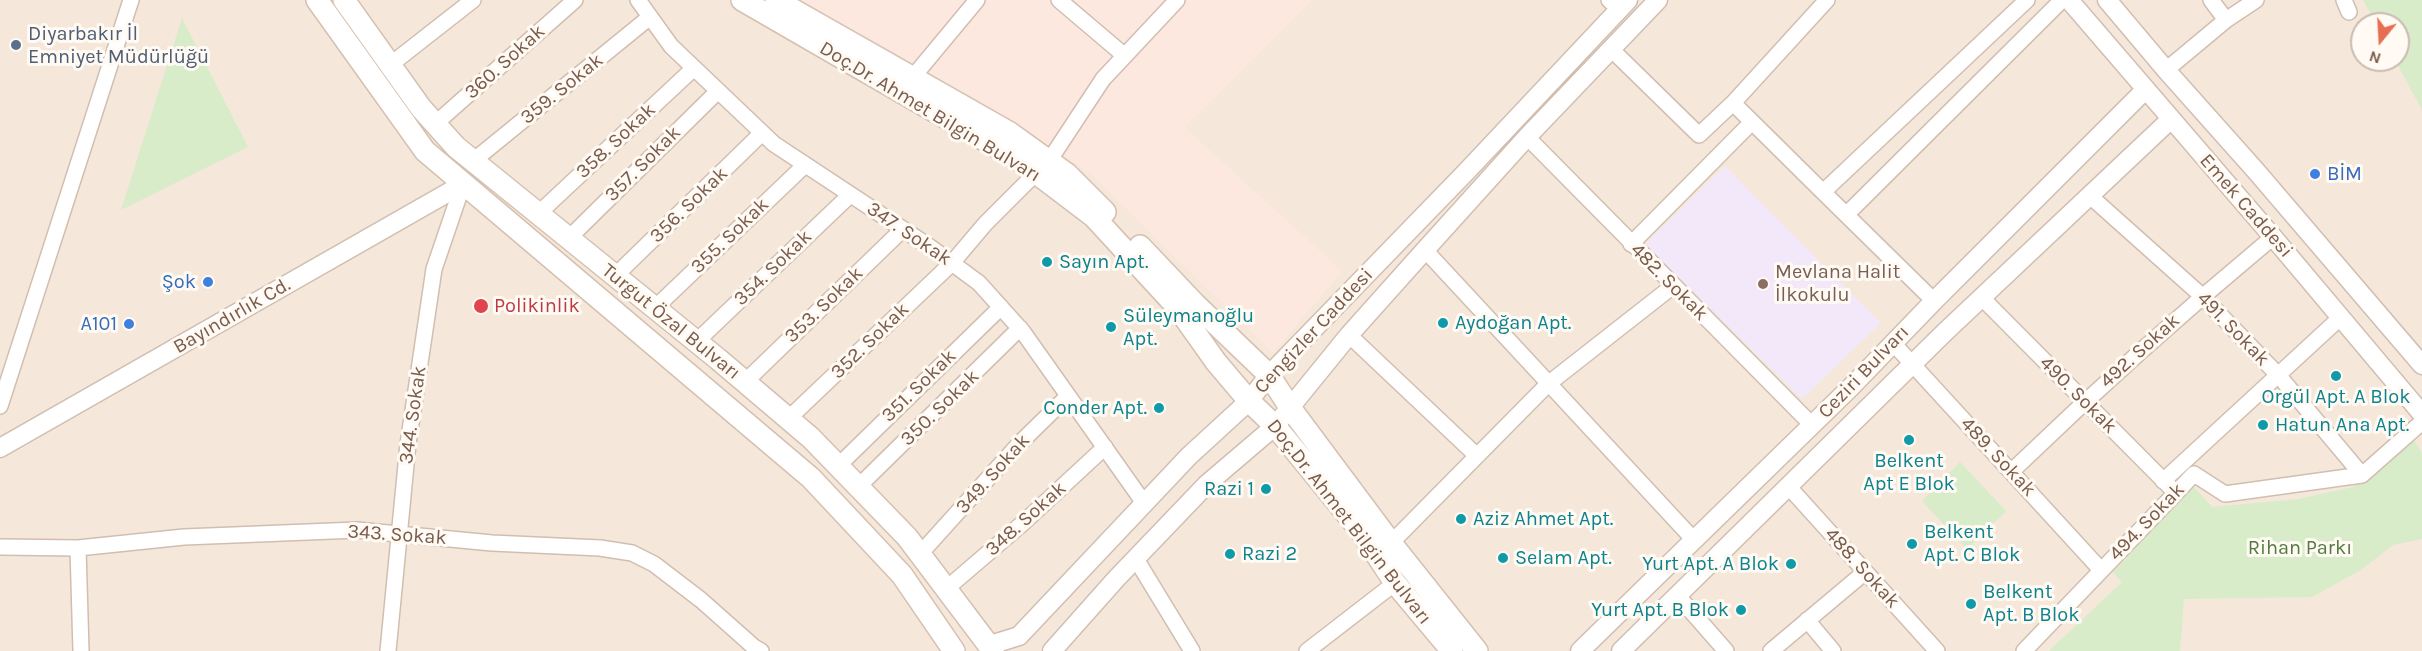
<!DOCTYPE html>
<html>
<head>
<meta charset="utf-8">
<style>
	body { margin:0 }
	#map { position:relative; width:2422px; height:651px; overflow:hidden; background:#fdf6ec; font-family:Karla,sans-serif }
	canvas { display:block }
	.north { position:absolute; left:2350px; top:12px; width:60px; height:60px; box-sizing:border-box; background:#fffaf3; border:2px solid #cabbb1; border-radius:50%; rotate:198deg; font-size:16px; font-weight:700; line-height:24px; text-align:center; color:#7a5c4d }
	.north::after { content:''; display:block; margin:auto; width:21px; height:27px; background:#e76f51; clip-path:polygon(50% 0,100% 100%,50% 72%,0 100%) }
</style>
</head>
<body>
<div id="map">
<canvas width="2422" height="651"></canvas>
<div class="north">N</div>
</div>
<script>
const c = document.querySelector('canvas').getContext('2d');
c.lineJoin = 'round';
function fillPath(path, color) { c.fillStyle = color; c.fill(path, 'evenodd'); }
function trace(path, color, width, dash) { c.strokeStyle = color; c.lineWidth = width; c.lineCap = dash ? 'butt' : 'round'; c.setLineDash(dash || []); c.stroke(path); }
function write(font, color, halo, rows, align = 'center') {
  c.font = font + ' Karla,sans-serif'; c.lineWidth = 6; c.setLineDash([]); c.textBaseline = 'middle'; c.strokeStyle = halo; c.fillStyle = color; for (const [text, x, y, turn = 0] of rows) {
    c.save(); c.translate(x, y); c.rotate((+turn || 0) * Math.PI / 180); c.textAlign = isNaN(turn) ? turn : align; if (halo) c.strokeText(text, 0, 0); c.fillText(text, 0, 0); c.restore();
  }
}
const residential = new Path2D(`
	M0,0H2422V651H0ZM2362,24H2398V60H2362Z`);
const commercial = new Path2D(`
	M801,0H1312L1184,127L1342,271L1273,353L1092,175L1037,137L959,89Z`);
const education = new Path2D(`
	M1725,166L1881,323L1802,399L1645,244Z`);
const green = new Path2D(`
	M2363,0H2422V110L2395,60H2398V24H2376Z
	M182,18L248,147L121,210Z
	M2410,434L2422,453V539L2393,545L2361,570L2312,597L2184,599L2180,651H2049L2122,582L2113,572L2194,487L2212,507L2298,499L2353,487Z
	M1960,462L2006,511L1967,549L1922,501Z`);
const minor = new Path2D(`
	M638,0L671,46L774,144L930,247L979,283L1023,332L1144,503
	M1059,0L1125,56
	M1609,0L1619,9
	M2211,0L2226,20L2256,0
	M2344,0L2349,12
	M1612,50L1699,135L1733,103L1823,192L2027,0
	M390,65L473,0
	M2166,70L2226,20
	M913,77L977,0
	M1733,103L1827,0
	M435,124L575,0
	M1527,137L1812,425
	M473,161L650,17
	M1049,161L1103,79L1177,0
	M1823,192L1934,301
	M2090,196L2202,296L2279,376L2362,475
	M538,214L694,68
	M1847,214L2062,0
	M569,238L718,91
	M1631,244L1752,122
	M1425,250L1694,540
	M615,276L762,133
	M1982,298L2175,492
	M655,308L805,165
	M1349,335L1476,455
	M697,341L850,195
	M1893,343L2101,570
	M745,382L903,229
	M0,406L131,0
	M788,419L952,263L985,224L1036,173
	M838,466L1001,307
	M2012,471C2096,390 2183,312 2273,237
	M2163,481L2341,317
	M1788,486L1937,651
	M858,487L1020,328
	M1391,543L1548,384L1673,286
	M0,547L78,548L184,537L357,530L492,543L600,548L632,553L654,564L701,600L754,647L761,651
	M78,548L81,651
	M920,554L1020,443L1068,396
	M1136,559L1192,651
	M946,589L1023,523L1105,447
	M1677,595L1726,651
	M1807,620L1833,651
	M388,651L408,444L434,269L463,184
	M1307,651L1395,583
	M1771,651L1865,572
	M2024,651L2194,474L2225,494L2362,475L2422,422`);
const tertiary = new Path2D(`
	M2069,0L2273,237L2422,414
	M2107,0L2166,70L2256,171L2422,365
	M0,448L463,184
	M990,645L1019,636L1189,456L1249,401L1269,375L1466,172L1628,0
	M1052,651L1116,579L1207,484L1275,426L1349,335L1425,250L1527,137L1658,0
	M1580,651L1851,387L1934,301L2145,90
	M1621,651L1945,332L2171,119`);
const secondary = new Path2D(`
	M317,0L425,151L811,478L902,575L954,651
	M344,0L421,108L456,147L718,359L811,438L907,537L993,651
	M742,0L1019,160L1094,217L1177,307L1216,362L1249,401L1275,426L1363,534L1395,583L1452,651
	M776,0L1010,133L1067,174L1105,212
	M1140,246L1195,304L1269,375L1291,409L1391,543L1477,651`);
const markers = [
	[16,45,6,"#5c6f8a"],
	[2315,174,6,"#3f7fe0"],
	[1047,262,6,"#0f9aa8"],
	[208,282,6,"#3f7fe0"],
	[1763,284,6,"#8d6e63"],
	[481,306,8,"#e0444e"],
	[1443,323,6,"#0f9aa8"],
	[129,324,6,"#3f7fe0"],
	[1111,327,6,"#0f9aa8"],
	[2336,376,6,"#0f9aa8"],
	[1159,408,6,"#0f9aa8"],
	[2263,425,6,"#0f9aa8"],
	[1909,440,6,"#0f9aa8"],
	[1266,489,6,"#0f9aa8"],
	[1461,519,6,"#0f9aa8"],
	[1912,544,6,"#0f9aa8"],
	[1230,554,6,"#0f9aa8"],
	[1503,558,6,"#0f9aa8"],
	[1791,564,6,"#0f9aa8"],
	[1971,604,6,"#0f9aa8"],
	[1741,610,6,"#0f9aa8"]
];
const serviceNames = [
	["Diyarbakır İl",28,34],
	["Emniyet Müdürlüğü",28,57]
];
const streetNames = [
	["360. Sokak",505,62,-42],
	["359. Sokak",562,89,-39],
	["Doç.Dr. Ahmet Bilgin Bulvarı",930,112,31],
	["358. Sokak",616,141,-43],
	["357. Sokak",643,164,-45],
	["356. Sokak",689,205,-44],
	["Emek Caddesi",2246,206,49],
	["347. Sokak",909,234,34],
	["355. Sokak",730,236,-44],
	["354. Sokak",773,268,-44],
	["482. Sokak",1669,282,45],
	["353. Sokak",824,305,-44],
	["Bayındırlık Cd.",232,316,-30],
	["Turgut Özal Bulvarı",671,322,39],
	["491. Sokak",2233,329,46],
	["Cengizler Caddesi",1314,331,-47],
	["352. Sokak",870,341,-44],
	["492. Sokak",2140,351,-42],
	["Ceziri Bulvarı",1864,372,-46],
	["351. Sokak",919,386,-44],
	["490. Sokak",2078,395,45],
	["350. Sokak",940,408,-44],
	["344. Sokak",413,415,-82],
	["489. Sokak",1998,457,47],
	["349. Sokak",993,474,-48],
	["348. Sokak",1026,519,-42],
	["Doç.Dr. Ahmet Bilgin Bulvarı",1349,522,52],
	["494. Sokak",2147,522,-46],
	["343. Sokak",397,535,4],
	["488. Sokak",1862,568,48]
];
const shopNames = [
	["BİM",2327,174,"left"],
	["Şok",196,282],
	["A101",117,324]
];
const cultureNames = [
	["Sayın Apt.",1059,262],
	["Süleymanoğlu",1123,316],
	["Apt.",1123,339],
	["Aydoğan Apt.",1455,323],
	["Orgül Apt. A Blok",2336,397,"center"],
	["Conder Apt.",1147,408,"right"],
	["Hatun Ana Apt.",2275,425],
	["Belkent",1909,461,"center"],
	["Apt E Blok",1909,484,"center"],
	["Razi 1",1254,489,"right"],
	["Aziz Ahmet Apt.",1473,519],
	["Belkent",1924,532],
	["Apt. C Blok",1924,555],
	["Razi 2",1242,554],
	["Selam Apt.",1515,558],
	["Yurt Apt. A Blok",1779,564,"right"],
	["Belkent",1983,592],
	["Apt. B Blok",1983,615],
	["Yurt Apt. B Blok",1729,610,"right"]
];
const educationNames = [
	["Mevlana Halit",1775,272],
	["İlkokulu",1775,295]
];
const healthNames = [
	["Polikinlik",494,306]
];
const parkNames = [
	["Rihan Parkı",2300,548]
];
fillPath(residential, '#f5e8da');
fillPath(commercial, '#fde8e0');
fillPath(education, '#f3e8fa');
fillPath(green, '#d8ecc9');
trace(minor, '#d1beb0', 18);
trace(tertiary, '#d1beb0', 21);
trace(secondary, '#d6c0b0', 24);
trace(minor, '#fff', 15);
trace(tertiary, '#fff', 18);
trace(secondary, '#fff', 21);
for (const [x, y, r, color] of markers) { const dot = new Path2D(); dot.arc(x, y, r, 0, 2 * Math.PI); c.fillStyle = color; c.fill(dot); trace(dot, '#fffaf3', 2); }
write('20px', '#4e5e75', '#fffaf3', serviceNames, 'left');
write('20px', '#7a5c4d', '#fffaf3', streetNames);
write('20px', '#366cbe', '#fffaf3', shopNames, 'right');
write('20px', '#0d838f', '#fffaf3', cultureNames, 'left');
write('20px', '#785e54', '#fffaf3', educationNames, 'left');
write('20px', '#be3a42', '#fffaf3', healthNames, 'left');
write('20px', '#537a41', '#fffaf3', parkNames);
</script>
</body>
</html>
